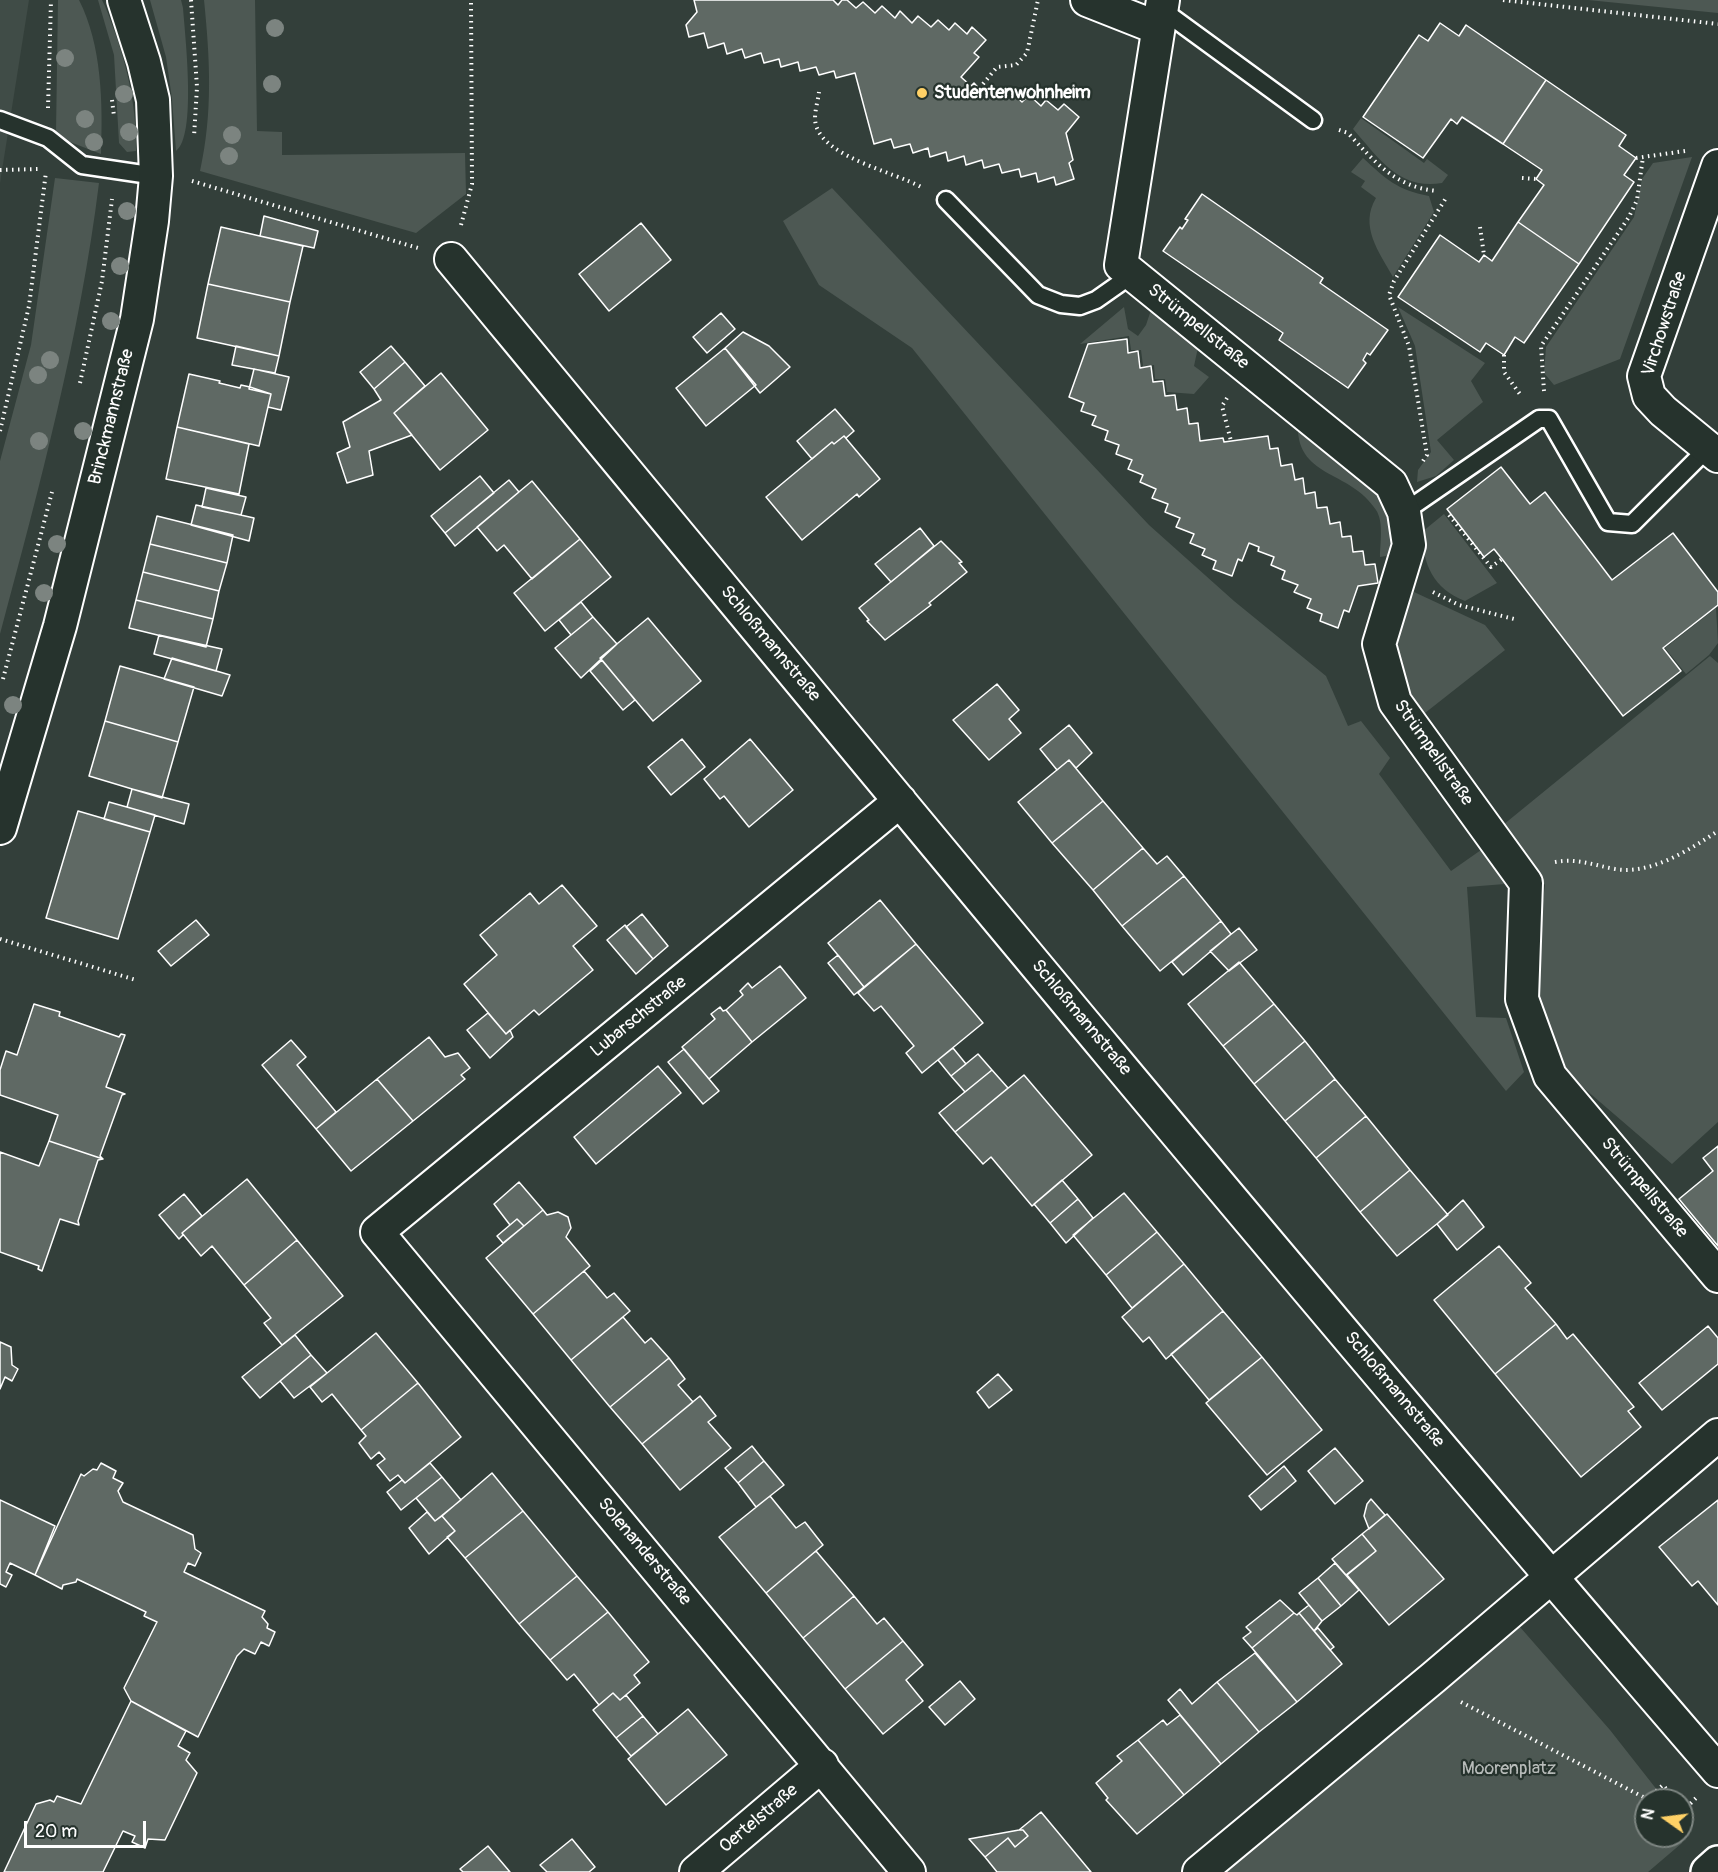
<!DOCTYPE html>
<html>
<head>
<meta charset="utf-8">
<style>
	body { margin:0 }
	#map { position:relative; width:1718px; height:1872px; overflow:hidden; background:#333f3a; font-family:Pangolin,sans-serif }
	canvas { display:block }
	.north { position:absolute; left:1634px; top:1788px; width:60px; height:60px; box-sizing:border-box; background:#26332d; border:2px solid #7d8581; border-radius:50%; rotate:284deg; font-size:16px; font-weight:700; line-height:24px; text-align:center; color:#fff }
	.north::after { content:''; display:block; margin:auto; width:21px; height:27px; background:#ffd166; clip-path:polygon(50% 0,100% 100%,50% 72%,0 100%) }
	.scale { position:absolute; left:24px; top:1821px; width:122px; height:27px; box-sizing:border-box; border:3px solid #fff; border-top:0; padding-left:8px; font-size:18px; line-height:21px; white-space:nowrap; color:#fff; -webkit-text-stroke:4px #26332d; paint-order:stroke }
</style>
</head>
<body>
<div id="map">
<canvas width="1718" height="1872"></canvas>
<div class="north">N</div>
<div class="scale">20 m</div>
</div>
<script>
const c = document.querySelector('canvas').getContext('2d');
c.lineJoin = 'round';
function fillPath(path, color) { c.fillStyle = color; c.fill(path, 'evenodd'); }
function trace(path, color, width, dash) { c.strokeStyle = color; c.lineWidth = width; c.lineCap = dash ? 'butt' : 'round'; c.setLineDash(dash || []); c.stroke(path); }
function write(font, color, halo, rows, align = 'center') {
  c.font = font + ' Pangolin,sans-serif'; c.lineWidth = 4.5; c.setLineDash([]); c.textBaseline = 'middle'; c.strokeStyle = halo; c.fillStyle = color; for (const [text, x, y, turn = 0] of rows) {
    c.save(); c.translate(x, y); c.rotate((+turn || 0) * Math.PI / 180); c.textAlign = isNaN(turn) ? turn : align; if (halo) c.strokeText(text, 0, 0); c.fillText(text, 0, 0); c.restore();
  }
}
const built = new Path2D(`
	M0,0H29L0,183Z`);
const green = new Path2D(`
	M58,0H79C102,45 103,104 101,154L70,142L56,132Z
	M98,0H102L105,6C124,53 137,100 136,151L127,152L119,143L114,55Z
	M150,0H181L183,8C185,35 197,136 176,151L172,99L166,57Z
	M204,0H255L257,131L282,132V155L465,153L466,194L416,233L200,171C213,113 210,59 204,0Z
	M1588,0H1718V13Z
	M1361,118L1424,163L1427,159L1448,175L1442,183C1398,190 1379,158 1353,129Z
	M1692,157L1620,359L1554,385L1544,373L1546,347L1634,217L1642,179L1653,163Z
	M1363,158C1386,179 1397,190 1429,196L1434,212L1393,277C1379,252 1359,226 1376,198L1361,187L1365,181L1351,172Z
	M55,178L99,183C80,336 40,485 0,634V461L31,345Z
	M832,188L1149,525L1234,601L1326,676L1348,726L1361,721L1390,758L1379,774L1451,871L1481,850L1505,884L1467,887L1476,1017L1506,1018L1524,1072L1506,1091L912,348L819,285L783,221Z
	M1124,307L1128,329L1138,336L1146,325L1152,307L1199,343L1194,366L1209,377L1194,394L1167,392L1165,379H1155L1154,365L1143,366L1141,350H1131L1129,336L1080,344Z
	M1398,307L1485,363L1471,381L1483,402L1437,440L1454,460L1436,476L1417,482L1418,470L1431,452L1415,346Z
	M1298,421C1348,462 1392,483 1392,555L1380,557C1380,543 1384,522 1376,510C1350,469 1294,479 1298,421Z
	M1444,514L1497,583L1465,601C1433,588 1423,565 1422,532Z
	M1414,592L1485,625L1505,650L1425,713C1390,669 1391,642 1414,592Z
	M1716,608L1718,643L1709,655L1686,674L1665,648Z
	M1710,656L1718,663V1122L1672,1164L1564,1071L1532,985L1545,885L1503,825Z
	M1520,1627L1610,1730L1665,1800H1646V1836H1682V1821L1686,1826L1682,1843L1648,1872H1221Z`);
const building = new Path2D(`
	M694,0H833L838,5L842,0H847L856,8L863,2L875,13L882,6L895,18L900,11L912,23L918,16L931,27L938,20L949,30L955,23L967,34L972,27L986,40L974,53L979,57L961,77L971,86L974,83L985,95L992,87L1003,97L1010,91L1022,102L1029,95L1041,106L1046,100L1058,110L1064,104L1079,117L1066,133L1073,160L1069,163L1074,179L1056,185L1054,177L1038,182L1036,173L1021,177L1019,169L1002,173L999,164L984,168L982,160L966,165L964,156L948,161L946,152L930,157L928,148L913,153L910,144L894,148L891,139L874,144L855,73L836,78L834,71L819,75L816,67L800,71L798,62L781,67L779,59L764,63L761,53L745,58L742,49L727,54L724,43L708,48L704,33L689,37L686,25L697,12Z
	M1440,23L1459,36L1466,25L1546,80L1503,144L1462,117L1457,124L1451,119L1423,158L1363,117L1419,35L1428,41Z
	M1546,80L1626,135L1619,146L1636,158L1624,175L1634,182L1579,264L1518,222L1544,185L1536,179L1542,170L1503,144Z
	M1202,194L1323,278L1320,283L1388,330L1370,355L1367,353L1363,360L1366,363L1348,388L1279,340L1283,333L1163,251L1180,227L1182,229L1188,220L1185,219Z
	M264,216L318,231L314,248L260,236Z
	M1518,222L1579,264L1524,343L1515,337L1504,355L1486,343L1480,352L1398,297L1440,235L1479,262L1484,255L1492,261Z
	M641,223L671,260L609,311L579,274Z
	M221,227L303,246L290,302L208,284Z
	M208,284L290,302L279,356L197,338Z
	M721,313L735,329L707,353L693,337Z
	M743,332L769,346L790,367L760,393L725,348Z
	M1127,339L1128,353L1138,351L1140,368L1151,366L1153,382L1163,381L1165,396L1175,395L1177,410L1187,408L1189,424L1198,423L1200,441L1223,438L1224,442L1268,436L1270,449L1278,448L1281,466L1292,464L1295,480L1303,478L1305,494L1315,492L1317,508L1327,507L1330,524L1340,522L1342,537L1351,536L1353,552L1363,551L1365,565L1375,564L1378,583L1358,586L1349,612L1344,610L1338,628L1320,621L1322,614L1307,608L1311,599L1294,592L1298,585L1282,579L1285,571L1271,565L1274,557L1258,551L1259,547L1249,543L1242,561L1238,559L1232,576L1213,569L1216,561L1202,555L1205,549L1190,543L1194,534L1176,527L1180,518L1165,512L1168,504L1152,498L1156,489L1140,482L1143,475L1128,469L1132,460L1116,454L1119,445L1105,440L1108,431L1092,425L1096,416L1081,411L1084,403L1069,397L1088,344Z
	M236,346L279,356L275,373L232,365Z
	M391,346L405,362L374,389L360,372Z
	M725,348L756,385L706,426L676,388Z
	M405,362L425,386L394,413L412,435L369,451L373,475L347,483L337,453L350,447L343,422L381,400L374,389Z
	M254,369L289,377L281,410L268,407L271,394L249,389Z
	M441,373L488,430L440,470L394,413Z
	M189,374L220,381L219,383L240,388L241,385L250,387L271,394L259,446L177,427Z
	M835,409L854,431L846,438L844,436L834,444L832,442L812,459L797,441Z
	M177,427L249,444L239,494L166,479Z
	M844,436L880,479L859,497L857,494L802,540L766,497L832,442L834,444Z
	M1501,467L1530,504L1545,492L1612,580L1673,533L1718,592V605L1663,648L1681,671L1623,716L1502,559L1494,549L1484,557L1447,509Z
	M480,476L494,493L445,533L431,516Z
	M509,480L519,492L455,546L445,533Z
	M532,481L580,539L532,579L504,545L497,551L477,527Z
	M206,488L246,497L241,515L202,507Z
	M196,505L254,518L249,541L191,525Z
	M157,516L233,535L227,563L150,544Z
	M920,528L934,546L891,582L875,564Z
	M580,539L611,577L545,631L514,593Z
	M941,541L962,562L959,563L967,572L929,603L931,605L885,640L867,621L869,620L859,608Z
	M150,544L227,563L219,591L143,572Z
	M143,572L219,591L213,619L136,600Z
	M136,600L213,619L206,647L129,628Z
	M581,602L593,617L571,635L559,620Z
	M593,617L617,644L581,678L555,648Z
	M648,618L701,681L653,721L600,658Z
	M159,635L222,649L216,671L154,654Z
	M172,658L230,675L222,696L164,679Z
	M602,660L635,700L623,710L590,671Z
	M120,666L194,687L178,742L105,721Z
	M997,684L1019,710L1009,719L1021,733L989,760L953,720Z
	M105,721L178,742L162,798L89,776Z
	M1069,725L1092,753L1076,768L1069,760L1057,770L1040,749Z
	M682,739L705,767L671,795L648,767Z
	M750,739L793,790L749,827L724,796L720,799L704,779Z
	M1069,760L1103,801L1052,843L1018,802Z
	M132,789L189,804L184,824L127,807Z
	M1103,801L1143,848L1093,890L1052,843Z
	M109,802L155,815L150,832L104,819Z
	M78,811L150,832L118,939L46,918Z
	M1143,848L1157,864L1167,856L1184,876L1122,926L1093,890Z
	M1184,876L1221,921L1160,971L1122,926Z
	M562,885L597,926L573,946L593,970L539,1015L534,1010L506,1034L464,984L497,955L480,935L530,893L539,904Z
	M880,900L916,944L864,987L828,943Z
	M642,914L668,946L653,959L626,927Z
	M196,920L209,935L171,966L158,951Z
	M1221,921L1231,934L1183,975L1172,962Z
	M625,925L653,959L636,974L607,940Z
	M1239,928L1257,950L1229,971L1210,951Z
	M916,944L983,1023L922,1073L906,1053L914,1046L881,1006L874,1011L858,993Z
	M838,955L864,987L854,995L828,963Z
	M1239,962L1274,1004L1223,1046L1188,1004Z
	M780,966L806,998L752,1042L726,1010L743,995L740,991L748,983L752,988Z
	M34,1004L60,1012L59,1016L119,1037L121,1034L125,1035L106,1087L125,1094L122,1095L100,1156L103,1159L49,1141L58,1115L0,1095V1070L6,1051L17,1055Z
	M1274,1004L1305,1041L1254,1084L1223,1046Z
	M720,1007L723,1011L726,1010L752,1042L709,1079L682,1047L715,1019L711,1014Z
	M488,1013L506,1034L510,1030L513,1037L490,1058L467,1030Z
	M429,1037L445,1057L458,1053L470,1068L461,1075L465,1079L413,1121L377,1079Z
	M291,1040L306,1057L297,1065L336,1112L316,1129L262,1065Z
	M1305,1041L1335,1079L1285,1121L1254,1084Z
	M953,1048L966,1064L951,1076L938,1060Z
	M684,1049L719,1091L703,1104L668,1062Z
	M978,1054L992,1070L965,1092L951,1076Z
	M658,1066L681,1093L596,1164L574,1137Z
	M992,1070L1008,1088L955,1132L939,1113Z
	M1024,1075L1092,1155L1032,1206L991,1157L983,1164L955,1132Z
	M377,1079L413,1121L351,1171L316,1129Z
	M1335,1079L1366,1116L1316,1158L1285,1121Z
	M1366,1116L1410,1170L1360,1212L1316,1158Z
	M49,1141L103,1159L98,1160L78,1221L79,1225L60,1219L42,1271L38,1269L39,1266L0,1252V1152L39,1166Z
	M1718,1146V1246L1679,1199L1713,1171L1703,1158Z
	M1410,1170L1448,1215L1397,1256L1360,1212Z
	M247,1179L297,1240L244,1285L212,1246L201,1256L182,1233Z
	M1062,1180L1078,1199L1050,1223L1034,1204Z
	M519,1182L543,1210L524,1226L517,1219L510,1225L494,1204Z
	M1124,1193L1157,1232L1106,1275L1073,1235Z
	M184,1194L202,1216L182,1233L183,1235L179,1239L159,1215Z
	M1078,1199L1093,1218L1066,1243L1050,1223Z
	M1463,1200L1484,1227L1457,1250L1437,1224Z
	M543,1210L547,1215L558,1212L568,1217L571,1228L566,1237L590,1266L533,1314L486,1258Z
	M517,1219L524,1226L503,1243L497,1236Z
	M1157,1232L1184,1264L1132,1308L1106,1275Z
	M297,1240L343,1296L282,1345L264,1323L271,1318L244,1285Z
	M1499,1246L1531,1283L1525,1288L1556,1324L1495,1374L1434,1300Z
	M1184,1264L1223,1311L1166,1359L1149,1337L1143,1342L1122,1317Z
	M584,1271L607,1298L614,1293L630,1311L571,1360L533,1314Z
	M1223,1311L1262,1357L1209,1400L1171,1354Z
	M623,1317L645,1343L651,1338L669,1358L610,1407L571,1360Z
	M1556,1324L1567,1339L1573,1334L1634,1407L1628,1411L1641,1427L1581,1477L1495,1374Z
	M1708,1326L1718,1338V1364L1662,1410L1639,1383Z
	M376,1333L418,1383L361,1430L332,1394L322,1402L310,1387Z
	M295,1335L311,1355L260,1398L242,1377Z
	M0,1342L11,1347L12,1365L18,1369L12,1381L5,1377L0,1389Z
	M311,1355L327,1373L294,1398L280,1381Z
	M1262,1357L1322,1430L1267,1475L1206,1403Z
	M669,1358L685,1379L678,1385L693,1402L642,1444L610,1407Z
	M998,1374L1012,1390L989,1408L977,1392Z
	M418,1383L461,1437L405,1483L398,1475L390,1481L377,1465L385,1459L379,1452L371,1459L359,1443L366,1436L361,1430Z
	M700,1396L716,1416L708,1422L731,1448L680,1490L642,1444Z
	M752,1446L764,1461L738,1483L725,1468Z
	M1335,1448L1363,1481L1335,1504L1308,1471Z
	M764,1461L784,1485L756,1507L738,1483Z
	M101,1463L116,1471L113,1478L123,1483L118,1491L123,1502L193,1535L195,1549L201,1553L195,1566L188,1563L184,1572L265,1611L262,1617L268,1624L267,1628L275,1632L269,1646L261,1642L255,1654L244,1649L237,1656L198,1737L131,1701L124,1688L157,1622L144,1616L146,1612L77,1579L76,1582L63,1585L62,1589L35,1575L81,1474L84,1476L93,1469L97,1470Z
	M430,1463L442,1477L401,1510L387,1492L402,1480L405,1483Z
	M1284,1466L1296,1481L1261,1510L1249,1496Z
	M492,1473L523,1511L465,1558L447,1537L455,1531L442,1516Z
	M442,1477L461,1500L435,1521L416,1498Z
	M770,1496L796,1528L805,1522L823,1545L766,1593L719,1537Z
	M1371,1499L1385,1515L1369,1529L1364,1516L1367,1504Z
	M0,1500L55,1526L35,1575L10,1563L6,1572L12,1575L6,1587L0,1584Z
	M1718,1500V1605L1698,1581L1692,1586L1659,1547Z
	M523,1511L577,1576L519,1624L465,1558Z
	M427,1512L435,1521L442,1516L455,1531L429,1554L409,1528Z
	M1387,1514L1444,1579L1389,1625L1347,1575L1376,1551L1362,1534Z
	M1362,1534L1376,1551L1346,1575L1332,1559Z
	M816,1551L854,1596L803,1638L766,1593Z
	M1335,1563L1359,1590L1341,1606L1318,1578Z
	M577,1576L608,1612L550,1660L519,1624Z
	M1318,1578L1341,1606L1322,1621L1299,1593Z
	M854,1596L877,1624L884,1618L903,1641L845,1689L803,1638Z
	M1280,1600L1294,1613L1252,1648L1243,1638L1251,1632L1246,1627Z
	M1309,1605L1322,1621L1314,1631L1299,1613Z
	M608,1612L649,1662L634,1675L640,1683L620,1700L613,1693L599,1705L574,1674L567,1680L550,1660Z
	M1294,1613L1297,1615L1299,1613L1342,1664L1297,1702L1252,1648Z
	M1318,1628L1334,1647L1330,1650L1314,1631Z
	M903,1641L923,1665L906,1680L923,1701L883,1734L845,1689Z
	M1255,1653L1297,1702L1259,1732L1217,1682Z
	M960,1681L975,1699L945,1725L929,1707Z
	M1217,1682L1259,1732L1221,1764L1168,1700L1180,1689L1192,1704Z
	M613,1693L620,1700L626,1695L643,1716L616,1738L593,1710Z
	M131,1701L186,1731L178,1746L190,1753L186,1760L197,1773L165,1840L148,1839L145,1848L132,1842L135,1836L123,1831L103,1872H4L36,1804L50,1800L54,1802L57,1796L81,1804Z
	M688,1709L727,1755L666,1805L628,1759Z
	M1180,1715L1221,1764L1184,1795L1138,1740L1163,1720L1167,1725Z
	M643,1716L658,1734L631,1756L616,1738Z
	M1138,1740L1184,1795L1137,1834L1106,1800L1108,1798L1096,1783L1122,1761L1117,1756Z
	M1041,1812L1091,1872H997L985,1857L1008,1838L1015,1847L1028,1836L1023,1830H1019Z
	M1019,1830H1023L1028,1836L1015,1847L1008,1838L985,1857L969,1839Z
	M572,1839L595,1867L589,1872H547L540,1865Z
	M488,1846L510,1872H463L460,1869Z`);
const path = new Path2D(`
	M191,0L197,87L194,137
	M1503,0L1718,24
	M983,84L997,67L1016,65L1027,53L1038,0
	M819,92C818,102 813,115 816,125C824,157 894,172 921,187
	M112,100L114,116
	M48,108L51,0
	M1339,130L1348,133C1375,162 1396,188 1438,191
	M1636,158L1685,151
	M0,170L39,169
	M1522,178L1536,179
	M192,181L418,248
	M461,225L472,184L471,0
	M1480,227L1484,255
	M1504,355V372L1522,397
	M80,383L102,281L112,199
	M1544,391L1541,346L1629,217L1637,200L1643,157
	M1227,398L1222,406L1231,441
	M0,431L29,306L46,172
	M1423,461L1427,455L1409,346L1389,295L1394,281L1446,198
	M1449,515L1491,567L1502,559
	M1433,592L1459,605L1514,619
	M3,679L52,492
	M1555,862C1577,858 1593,865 1615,869C1651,875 1689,850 1718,831
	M0,939L136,980
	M1461,1702L1647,1799L1663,1785L1675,1800
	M1682,1808L1684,1810L1696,1798`);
const lane = new Path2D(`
	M1161,9L1313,120
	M0,120L48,138L82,165L156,176
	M946,200L1038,295L1061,304L1080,306L1096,300L1133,274
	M1404,512L1539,419H1549L1608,522L1632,524L1708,448`);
const street = new Path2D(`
	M1087,0L1158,28
	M1163,0L1121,265L1391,484L1404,512L1409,545L1379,644L1395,702L1526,883L1522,999L1550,1076L1718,1276
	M1718,166L1644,376L1649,396L1663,411L1718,456
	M451,259C870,766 1288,1273 1718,1771
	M900,801L377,1232L909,1872
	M0,828L60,626L137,319L152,221L156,176L153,100L144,62L124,0
	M696,1872L822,1765
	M1199,1872L1434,1677L1718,1435`);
const primary = new Path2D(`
	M1708,1872L1718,1863`);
const trees = [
	[275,28],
	[65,58],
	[272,84],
	[124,94],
	[85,119],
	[129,132],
	[232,135],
	[94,142],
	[229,156],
	[127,211],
	[120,266],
	[111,321],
	[50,360],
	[38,375],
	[83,431],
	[39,441],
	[57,544],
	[44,593],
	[13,705]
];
const markers = [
	[922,93,6,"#ffd166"]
];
const poiNames = [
	["Studentenwohnheim",934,93]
];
const streetNames = [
	["Virchowstraße",1665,324,-72],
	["Strümpellstraße",1198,327,39],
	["Brinckmannstraße",112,417,-76],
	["Schloßmannstraße",770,644,50],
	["Strümpellstraße",1433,753,55],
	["Lubarschstraße",639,1017,-39],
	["Schloßmannstraße",1081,1018,50],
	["Strümpellstraße",1644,1188,50],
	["Schloßmannstraße",1394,1390,50],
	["Solenanderstraße",644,1552,50],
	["Oertelstraße",759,1819,-40]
];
const parkNames = [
	["Moorenplatz",1509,1769]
];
fillPath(built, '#404c47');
fillPath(green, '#4d5853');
fillPath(building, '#5f6964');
trace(building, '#fff', 1.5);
trace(lane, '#fff', 21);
trace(street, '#fff', 36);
trace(primary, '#fff', 38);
trace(path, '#fff', 4, [1.5, 4.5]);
trace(lane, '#26332d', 16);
trace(street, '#26332d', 32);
trace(primary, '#26332d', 33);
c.fillStyle = '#7c8480';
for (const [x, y] of trees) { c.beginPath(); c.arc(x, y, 9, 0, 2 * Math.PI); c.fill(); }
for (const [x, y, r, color] of markers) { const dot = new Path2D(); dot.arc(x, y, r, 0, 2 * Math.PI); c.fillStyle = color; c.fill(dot); trace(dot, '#26332d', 2); }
write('bold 18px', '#fff', '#26332d', poiNames, 'left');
write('18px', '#fff', '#26332d', streetNames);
write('18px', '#b8bcba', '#26332d', parkNames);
</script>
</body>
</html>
